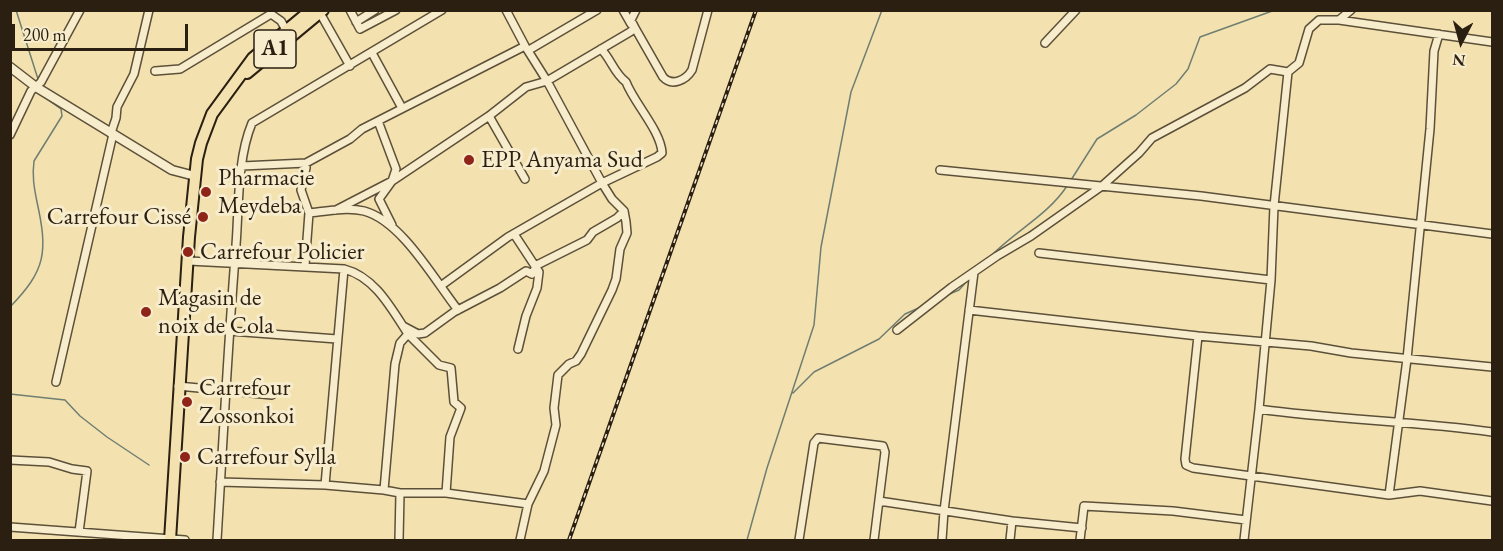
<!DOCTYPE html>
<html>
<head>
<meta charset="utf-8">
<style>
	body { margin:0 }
	#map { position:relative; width:1503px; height:551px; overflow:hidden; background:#f3e2b0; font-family:"EB Garamond",serif }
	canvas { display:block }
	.frame { position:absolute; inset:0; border:12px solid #2b1f11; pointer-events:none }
	.north { position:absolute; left:1431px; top:12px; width:60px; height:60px; -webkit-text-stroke:4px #f7eccc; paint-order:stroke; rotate:186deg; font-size:16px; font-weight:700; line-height:24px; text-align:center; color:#2b1f11 }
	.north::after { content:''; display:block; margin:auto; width:21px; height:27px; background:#2b1f11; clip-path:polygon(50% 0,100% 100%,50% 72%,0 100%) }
	.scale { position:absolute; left:12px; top:24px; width:176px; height:27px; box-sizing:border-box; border:3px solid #2b1f11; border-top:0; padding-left:8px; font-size:18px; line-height:21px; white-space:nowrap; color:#2b1f11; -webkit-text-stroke:4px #f7eccc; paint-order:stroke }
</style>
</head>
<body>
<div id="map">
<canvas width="1503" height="551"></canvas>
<div class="frame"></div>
<div class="north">N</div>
<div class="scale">200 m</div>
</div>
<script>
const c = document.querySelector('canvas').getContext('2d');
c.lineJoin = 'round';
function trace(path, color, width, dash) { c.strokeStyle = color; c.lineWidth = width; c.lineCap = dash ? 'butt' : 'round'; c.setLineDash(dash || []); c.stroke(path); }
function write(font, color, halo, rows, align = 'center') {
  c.font = font + ' "EB Garamond",serif'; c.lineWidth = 6; c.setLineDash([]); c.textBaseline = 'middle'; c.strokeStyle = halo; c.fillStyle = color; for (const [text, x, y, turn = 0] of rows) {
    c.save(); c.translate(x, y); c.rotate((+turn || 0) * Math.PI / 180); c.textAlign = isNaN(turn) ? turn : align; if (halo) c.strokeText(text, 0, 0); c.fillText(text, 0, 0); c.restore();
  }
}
const stream = new Path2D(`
	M16,10L38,79
	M1071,180L1097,139L1136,115L1176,84L1188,69L1200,37L1275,10
	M991,256C1015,231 1048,215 1067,186
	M947,295L959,290L969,279
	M10,307C46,270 48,252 37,202C34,187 32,176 34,161L62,116L61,109L44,97
	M793,393L814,372L879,339L905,314L921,307
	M10,394L65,400L80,416L107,437L149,465
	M747,540L767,468L814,325L821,247L851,92L882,10`);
const minor = new Path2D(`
	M350,10L360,29L396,10
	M506,10L525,46L547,81L602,183L612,199L624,211L626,222L627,233L620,249L616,279L612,290L581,354L576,361L569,364L558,375L554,408L556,425L544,471L528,504L520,540
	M623,10L631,24
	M320,13L350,66
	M1339,20L1492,42
	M356,22L375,10
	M635,28L663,77C672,87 686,80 692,70L708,10
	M1045,43L1076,10
	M529,50L597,10
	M372,53L402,108
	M155,71L180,69L271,14L281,21L286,30
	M489,116L525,179
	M378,121L396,169L392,181L379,199L392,225
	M111,133L116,118L117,107L134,74L149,10
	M10,135L31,91L41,82L80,10
	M242,166L306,163L350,139L362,129L525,46
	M940,170L1201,196L1492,234
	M336,210L392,181L489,116L526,87L547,81L630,32L635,28L631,20L636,10
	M309,213C327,211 347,207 364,211C402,221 435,281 458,310
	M514,234L539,272L537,288L526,316L518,349
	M1039,253L1271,280
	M189,261L344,269C375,277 391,308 408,334L400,343L395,364L384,490
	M305,266L309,213L301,190L306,168V163
	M442,285L508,237L602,183L657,157L662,153C661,131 634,103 626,82C614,73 611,59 601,49
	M969,310L1198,336
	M403,326L418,334L425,333L454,312L500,288L526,271L532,274L537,265L587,240L593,232L617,218L624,211
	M897,330L952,287L997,256L1031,236L1102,186L1139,153L1152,138L1245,88L1270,69L1288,72
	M230,331L337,339
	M408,334L439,365L451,368L454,402L461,408L450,437L446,493
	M1492,367L1351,353L1311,346L1198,336L1185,459L1186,465L1193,468L1389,495L1420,491L1492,501
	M56,382L113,134
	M178,386L272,395
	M1259,409C1336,420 1415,421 1492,432
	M10,460L49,462L72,469L87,471L79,532
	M220,482L325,485L384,490L400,493H446L528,504
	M325,485L344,269
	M1389,495L1407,359L1430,129L1434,51L1439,34
	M879,501L1012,521L1082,528
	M10,527L185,540
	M217,540C223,442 228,343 236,245C239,207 237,159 252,123L442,10
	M399,540L400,493
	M799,540L814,443L818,438L883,446L885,452L874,540
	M942,540L944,511L974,272
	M1010,540L1012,521
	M1080,540L1084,506L1173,511L1246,520
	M1244,540L1259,409L1271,280L1274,206L1288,72L1299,63L1309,29L1319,20H1339L1351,10`);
const tertiary = new Path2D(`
	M10,67L36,87L172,170L195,176`);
const primary = new Path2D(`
	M247,73L323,10
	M170,540L189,237L197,159L201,143L212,114L253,58L311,10`);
const rail = new Path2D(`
	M569,540L756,10`);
const markers = [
	[469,160,6,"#8f2418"],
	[206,192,6,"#8f2418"],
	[203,217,6,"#8f2418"],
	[188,252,6,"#8f2418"],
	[146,312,6,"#8f2418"],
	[187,402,6,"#8f2418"],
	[185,457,6,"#8f2418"]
];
const shields = [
	[275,49,42]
];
const shieldNames = [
	["A1",275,49]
];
const poiNames = [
	["EPP Anyama Sud",481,160],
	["Pharmacie",218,178],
	["Meydeba",218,206],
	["Carrefour Cissé",191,217,"right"],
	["Carrefour Policier",200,252],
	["Magasin de",158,298],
	["noix de Cola",158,326],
	["Carrefour",199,388],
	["Zossonkoi",199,416],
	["Carrefour Sylla",197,457]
];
trace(stream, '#6f7e71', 1.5);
trace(minor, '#5d5039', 10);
trace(tertiary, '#5d5039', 11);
trace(primary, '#2b1f11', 14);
trace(minor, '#f7eccc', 7);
trace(tertiary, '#f7eccc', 8);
trace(primary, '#f3e2b0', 10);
trace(rail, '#2b1f11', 4);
trace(rail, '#f7eccc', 1.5, [4.5]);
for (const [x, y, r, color] of markers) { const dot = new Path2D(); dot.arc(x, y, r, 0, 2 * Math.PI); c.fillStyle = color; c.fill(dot); trace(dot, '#f7eccc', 2); }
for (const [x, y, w] of shields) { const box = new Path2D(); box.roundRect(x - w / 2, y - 19, w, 38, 4.5); c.fillStyle = '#f7eccc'; c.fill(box); trace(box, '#2b1f11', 1.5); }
write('bold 22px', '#2b1f11', null, shieldNames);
write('24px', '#2b1f11', '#f7eccc', poiNames, 'left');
</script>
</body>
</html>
